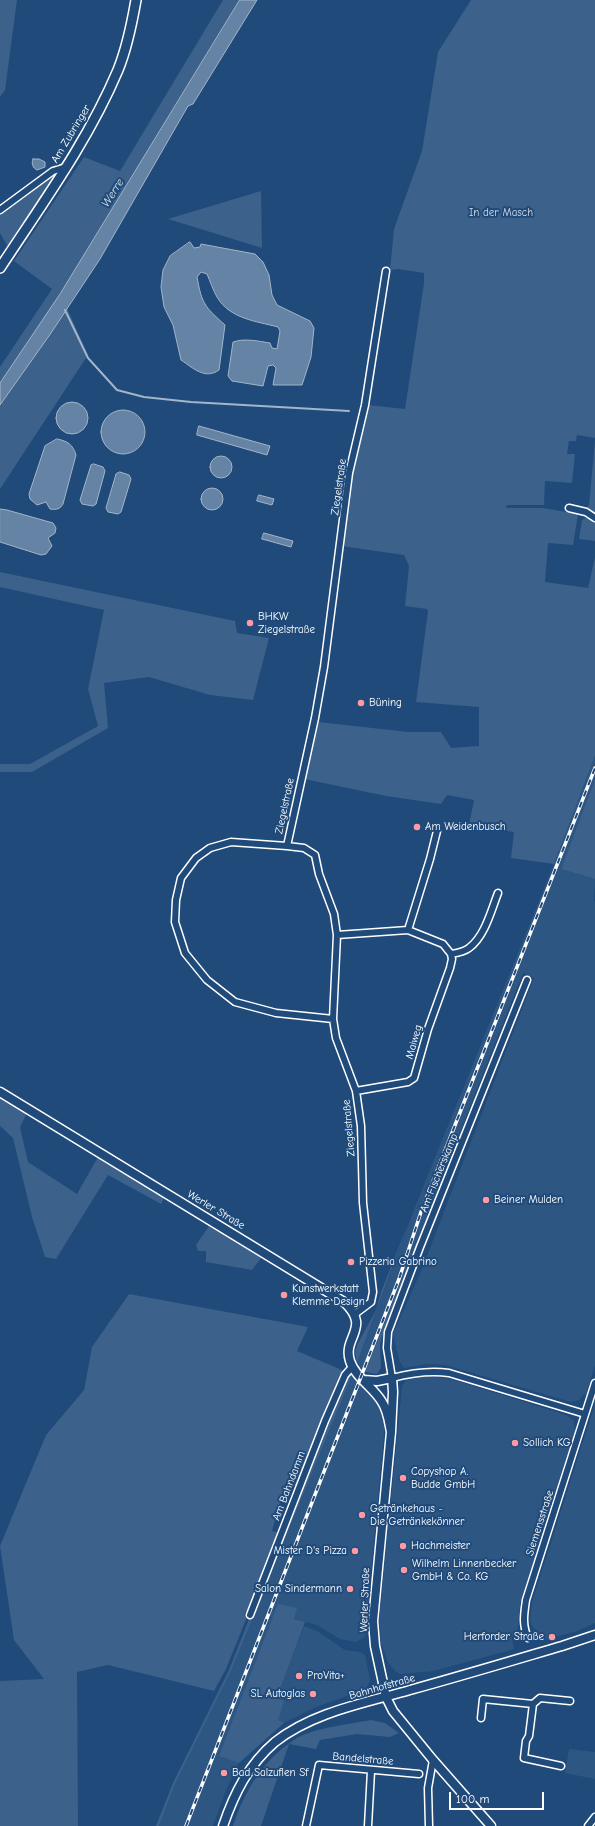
<!DOCTYPE html>
<html>
<head>
<meta charset="utf-8">
<style>
	body { margin:0 }
	#map { position:relative; width:595px; height:1826px; overflow:hidden; background:#1f4a7a; font-family:"Comic Neue",sans-serif }
	canvas { display:block }
	.scale { position:absolute; left:449px; top:1792px; width:95px; height:18px; box-sizing:border-box; border:2px solid #fff; border-top:0; padding-left:5px; font-size:12px; line-height:14px; white-space:nowrap; color:#fff; -webkit-text-stroke:3px #1f4a7a; paint-order:stroke }
</style>
</head>
<body>
<div id="map">
<canvas width="595" height="1826"></canvas>
<div class="scale">100 m</div>
</div>
<script>
const c = document.querySelector('canvas').getContext('2d');
c.lineJoin = 'round';
function fillPath(path, color) { c.fillStyle = color; c.fill(path, 'evenodd'); }
function trace(path, color, width, dash) { c.strokeStyle = color; c.lineWidth = width; c.lineCap = dash ? 'butt' : 'round'; c.setLineDash(dash || []); c.stroke(path); }
function write(font, color, halo, rows, align = 'center') {
  c.font = font + ' "Comic Neue",sans-serif'; c.lineWidth = 4; c.setLineDash([]); c.textBaseline = 'middle'; c.strokeStyle = halo; c.fillStyle = color; for (const [text, x, y, turn = 0] of rows) {
    c.save(); c.translate(x, y); c.rotate((+turn || 0) * Math.PI / 180); c.textAlign = isNaN(turn) ? turn : align; if (halo) c.strokeText(text, 0, 0); c.fillText(text, 0, 0); c.restore();
  }
}
const built = new Path2D(`
	M595,756V779L561,869L595,879L594,901L595,902V1365L586,1395L584,1394L579,1400L571,1402L445,1365L427,1364L404,1368L400,1362L393,1334L422,1269L534,978L523,973L365,1372L357,1363L415,1207L554,864Z
	M352,1375L379,1404L385,1423L365,1637L356,1642L340,1639L317,1625L294,1619L296,1608L219,1755L239,1763L226,1790L213,1826H159L175,1784L231,1671Z
	M429,1376L454,1380L566,1415L574,1421L575,1430L520,1604L518,1628L514,1638H512L514,1649L434,1671L400,1674L395,1671L388,1662L381,1643L379,1620L402,1387L406,1380Z
	M595,1404V1623L577,1631L541,1641L539,1632L533,1627L530,1621L532,1602Z
	M304,1626L317,1631L345,1650L360,1652L365,1655L370,1680L366,1689L316,1707L284,1723L278,1721L277,1698Z
	M569,1749L595,1752V1779L565,1773Z`);
const green = new Path2D(`
	M0,0H17L5,90L0,97Z
	M223,0H240L60,294L0,383V367L52,289L14,261L84,157L120,171Z
	M471,0H595V438L577,435L576,441H569L567,454H575L572,483L545,481L544,505H507L506,508H543L578,514L573,545L548,543L545,582L588,588L595,557V756L554,864L511,858L514,832L469,825L474,800L447,795L441,804L386,796L304,779L319,722L408,732H441L451,748L479,746V707L416,702L428,611L427,609L405,606L409,566L404,555L341,546L349,488L368,405L405,409L424,283V273L398,269L390,270L394,229L422,151L438,52Z
	M50,177L52,178L8,247L0,233V212Z
	M261,191L262,248L168,219Z
	M67,308L88,355L0,489V405Z
	M595,441V516L585,511L589,505Z
	M587,517L595,523V541L579,539L582,520Z
	M0,572L235,621L237,633L269,638L253,700L210,695L149,677L104,683L108,728L32,772H0V764H30L98,726L88,689L104,610L0,587Z
	M595,779V879L561,869Z
	M0,1097L27,1113L20,1127L28,1162L77,1194L98,1157L165,1196L161,1204L108,1175L56,1259L45,1257L32,1217L13,1138L0,1126Z
	M447,1166L382,1337L380,1344L381,1368L377,1374L365,1372Z
	M410,1219L357,1363L355,1353L357,1345L376,1310L381,1292Z
	M209,1226L261,1258L252,1270L206,1262V1251H198L196,1245Z
	M129,1294L308,1327L297,1351L342,1370L343,1373L296,1487L285,1484L272,1531L280,1533L250,1612L246,1611L244,1615L247,1617L226,1669L214,1691L108,1665L77,1672L78,1826H0V1681L44,1679L14,1640L0,1546L46,1435L84,1390L92,1347Z
	M350,1373L352,1375L231,1671L175,1784L159,1826H156L173,1783L229,1670L327,1422Z
	M278,1604L297,1608L294,1619L305,1622L277,1698L284,1701L278,1720L284,1723L239,1763L219,1756Z
	M371,1720L385,1723L399,1733L390,1737L357,1734L320,1740L316,1749L289,1744L261,1826H233C244,1792 263,1760 294,1740C311,1728 350,1724 371,1720Z`);
const water = new Path2D(`
	M240,0H257L193,104L188,106L100,259L51,333L0,405V383L60,294Z
	M33,159H39L45,162V167L37,170C33,168 31,164 33,159Z
	M190,242L194,248L200,247L201,244L255,254L263,262L269,275L272,295L277,305L310,321L314,328L311,357L302,385H273L276,368L273,365L268,366L263,386L232,381L228,376L233,342C245,338 257,341 270,343L272,348L277,349L280,331L278,327C256,321 230,319 217,297C213,290 210,281 207,274L201,272L197,277C202,304 204,306 225,325L219,370C205,380 193,368 181,360L173,325L164,307L161,287L163,270L170,256Z
	M56 418a16 16 0 1 1 32 0a16 16 0 1 1-32 0Z
	M101 432a22 22 0 1 1 44 0a22 22 0 1 1-44 0Z
	M199,426L270,446L267,455L197,435Z
	M57,439C68,441 73,445 76,455L63,504C60,509 57,510 50,509L46,502L37,505L30,499L29,494L45,446Z
	M210 467a11 11 0 1 1 22 0a11 11 0 1 1-22 0Z
	M94,464L103,467L105,471L96,504L93,506L82,504L80,500L91,465Z
	M120,472L129,475L131,479L121,512L118,514L108,512L106,508L116,474Z
	M201 499a11 11 0 1 1 22 0a11 11 0 1 1-22 0Z
	M259,495L274,499L272,505L257,501Z
	M0,509L7,510L53,523L56,528L55,533L48,538L52,546L46,554L41,555L0,542Z
	M264,533L293,541L291,547L262,539Z`);
const stream = new Path2D(`
	M65,310L88,358L117,390L144,397L191,402L349,411`);
const minor = new Path2D(`
	M0,210L53,171L66,167
	M569,508L586,512L595,518
	M287,846L315,718L324,667L349,473L365,405L386,271
	M408,930L443,944L451,954
	M337,935L408,930L430,859L437,831
	M527,980L420,1247L388,1332L387,1348L392,1378C411,1373 429,1370 449,1373L585,1414
	M333,1019L276,1013L235,1002L207,980L185,953L175,922L176,900L181,878L196,858L210,848L231,842L287,846L304,848L315,855L319,874L334,914L337,935L333,1019L336,1038L356,1091L361,1126L363,1203L373,1292L371,1302L355,1314
	M356,1091L408,1082L414,1078L428,1029L450,968L452,959L451,954C457,953 464,952 469,948C485,936 491,911 498,893
	M250,1615L325,1421L345,1375L352,1367
	M528,1638C522,1625 524,1614 526,1600L595,1383
	M533,1704L529,1736L526,1741L524,1758L561,1766
	M533,1704L540,1698L570,1701
	M481,1718L483,1699L533,1704
	M306,1826L319,1765L419,1774
	M368,1826L371,1771
	M429,1826L428,1788L433,1760
	M588,1826L595,1817`);
const secondary = new Path2D(`
	M0,1092L344,1302C372,1328 342,1337 350,1361C355,1377 374,1388 382,1402C388,1411 389,1422 391,1432
	M364,1380L377,1381L392,1378L393,1392L391,1432L373,1621L375,1646L386,1697L393,1711L433,1760L491,1826
	M223,1826C234,1794 248,1765 275,1742C313,1712 365,1703 410,1690C461,1676 511,1661 562,1646L595,1635`);
const primary = new Path2D(`
	M0,268C42,204 88,141 118,70C127,48 132,23 136,0`);
const rail = new Path2D(`
	M186,1826L399,1279L421,1212L595,768`);
const markers = [
	[250,623,4,"#ff9aa2"],
	[361,703,4,"#ff9aa2"],
	[417,827,4,"#ff9aa2"],
	[486,1200,4,"#ff9aa2"],
	[351,1262,4,"#ff9aa2"],
	[284,1295,4,"#ff9aa2"],
	[515,1443,4,"#ff9aa2"],
	[403,1478,4,"#ff9aa2"],
	[362,1515,4,"#ff9aa2"],
	[403,1546,4,"#ff9aa2"],
	[355,1551,4,"#ff9aa2"],
	[404,1570,4,"#ff9aa2"],
	[350,1589,4,"#ff9aa2"],
	[552,1637,4,"#ff9aa2"],
	[299,1676,4,"#ff9aa2"],
	[313,1694,4,"#ff9aa2"],
	[224,1773,4,"#ff9aa2"]
];
const streetNames = [
	["Am Zubringer",71,134,-59],
	["Ziegelstraße",339,487,-82],
	["Ziegelstraße",285,806,-78],
	["Maiweg",414,1042,-74],
	["Ziegelstraße",349,1128,-95],
	["Am Fischerskamp",439,1173,-68],
	["Werler Straße",216,1210,31],
	["Am Bahndamm",289,1486,-69],
	["Siemensstraße",540,1523,-72],
	["Werler Straße",365,1600,-88],
	["Bahnhofstraße",382,1687,-16],
	["Bandelstraße",363,1759,5]
];
const parkNames = [
	["In der Masch",501,213]
];
const poiNames = [
	["BHKW",258,617],
	["Ziegelstraße",258,630],
	["Büning",369,703],
	["Am Weidenbusch",425,827],
	["Beiner Mulden",494,1200],
	["Pizzeria Gabrino",359,1262],
	["Kunstwerkstatt",292,1289],
	["Klemme Design",292,1302],
	["Sollich KG",523,1443],
	["Copyshop A.",411,1472],
	["Budde GmbH",411,1485],
	["Getränkehaus -",370,1509],
	["Die Getränkekönner",370,1522],
	["Hachmeister",411,1546],
	["Mister D's Pizza",347,1551,"right"],
	["Wilhelm Linnenbecker",412,1564],
	["GmbH & Co. KG",412,1577],
	["Salon Sindermann",342,1589,"right"],
	["Herforder Straße",544,1637,"right"],
	["ProVita+",307,1676],
	["SL Autoglas",305,1694,"right"],
	["Bad Salzuflen Sf",232,1773]
];
const waterNames = [
	["Werre",113,193,-58]
];
fillPath(built, '#2e5683');
fillPath(green, '#3c618b');
fillPath(water, '#6583a4');
trace(water, '#a3b5c8', 1);
trace(stream, '#a3b5c8', 2);
trace(minor, '#fff', 9);
trace(secondary, '#fff', 11);
trace(primary, '#fff', 12);
trace(minor, '#1f4a7a', 6);
trace(secondary, '#1f4a7a', 8);
trace(primary, '#1f4a7a', 9);
trace(rail, '#fff', 3.5);
trace(rail, '#1f4a7a', 2, [6]);
for (const [x, y, r, color] of markers) { const dot = new Path2D(); dot.arc(x, y, r, 0, 2 * Math.PI); c.fillStyle = color; c.fill(dot); trace(dot, '#1f4a7a', 1.5); }
write('11px', '#fff', '#1f4a7a', streetNames);
write('11px', '#d8dfe8', '#1f4a7a', parkNames);
write('11px', '#fff', '#1f4a7a', poiNames, 'left');
write('italic 12px', '#d8e0e8', '#1f4a7a', waterNames);
</script>
</body>
</html>
